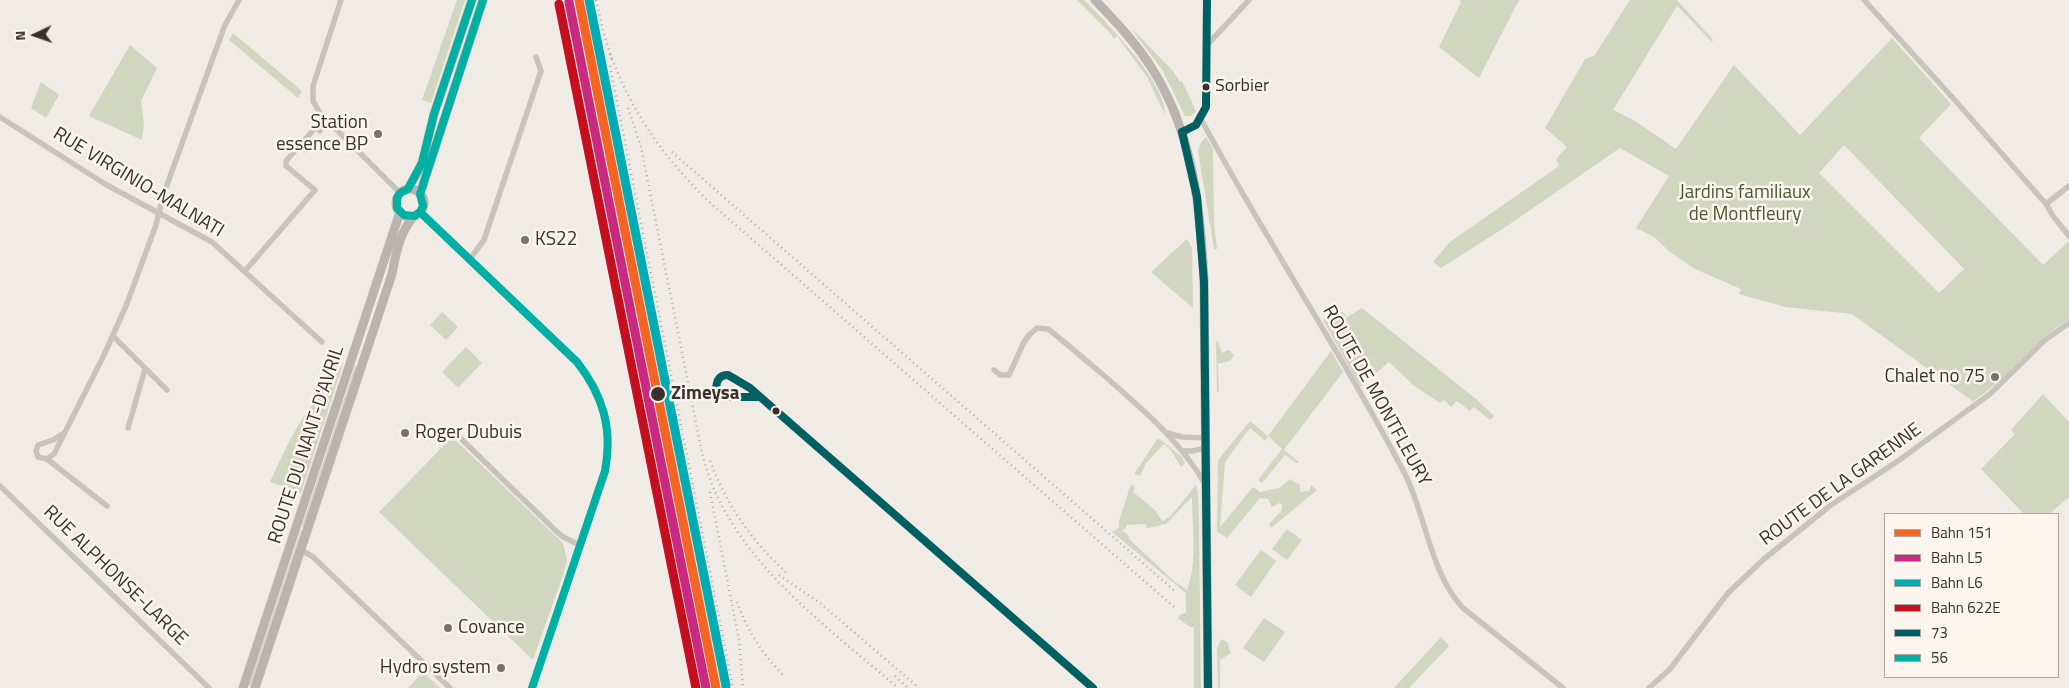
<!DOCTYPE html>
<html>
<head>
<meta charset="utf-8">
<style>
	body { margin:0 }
	#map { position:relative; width:2069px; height:688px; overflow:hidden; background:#f0ebe5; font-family:"Titillium Web",sans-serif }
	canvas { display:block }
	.legend { position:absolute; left:1884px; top:513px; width:175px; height:165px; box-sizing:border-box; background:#fbf5ee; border:1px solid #aea6a0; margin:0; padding:6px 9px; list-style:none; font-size:15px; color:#3b302b }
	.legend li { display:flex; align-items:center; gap:10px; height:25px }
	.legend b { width:25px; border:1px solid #aea6a0 }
	.north { position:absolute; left:10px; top:10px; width:50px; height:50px; -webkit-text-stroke:4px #fbf5ee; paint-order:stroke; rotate:267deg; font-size:14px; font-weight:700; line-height:20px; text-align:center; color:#3b302b }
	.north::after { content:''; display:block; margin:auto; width:18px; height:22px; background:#3b302b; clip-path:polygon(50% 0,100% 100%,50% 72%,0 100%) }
</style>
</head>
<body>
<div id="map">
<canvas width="2069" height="688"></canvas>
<ul class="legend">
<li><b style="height:6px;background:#f26522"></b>Bahn 151</li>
<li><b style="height:6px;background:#c72a80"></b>Bahn L5</li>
<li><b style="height:6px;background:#03acb2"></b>Bahn L6</li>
<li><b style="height:6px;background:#c50e1f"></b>Bahn 622E</li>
<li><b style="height:6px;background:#005f61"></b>73</li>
<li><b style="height:6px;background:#00b0a4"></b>56</li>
</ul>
<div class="north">N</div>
</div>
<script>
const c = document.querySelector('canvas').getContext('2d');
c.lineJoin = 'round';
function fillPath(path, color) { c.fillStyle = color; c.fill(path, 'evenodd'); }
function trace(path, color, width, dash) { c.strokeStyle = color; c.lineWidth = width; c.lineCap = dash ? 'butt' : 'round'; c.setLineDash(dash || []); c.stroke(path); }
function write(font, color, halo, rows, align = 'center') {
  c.font = font + ' "Titillium Web",sans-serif'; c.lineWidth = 5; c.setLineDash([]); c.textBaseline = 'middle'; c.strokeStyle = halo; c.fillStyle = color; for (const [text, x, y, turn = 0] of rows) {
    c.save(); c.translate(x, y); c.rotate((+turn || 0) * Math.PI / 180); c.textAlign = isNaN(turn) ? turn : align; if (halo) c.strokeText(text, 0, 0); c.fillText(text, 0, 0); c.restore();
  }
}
const green = new Path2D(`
	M457,0H465L431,103L422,100Z
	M1077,0H1084C1107,23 1166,82 1165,115L1147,77L1117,36L1113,39L1112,35Z
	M1459,0H1519L1479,78L1439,47L1461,2Z
	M1630,0H1677L1713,40L1712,42L1677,6L1613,110L1635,121L1676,149L1734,65L1800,135L1892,38L1951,104L1919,138L2043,265L2069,241V319C2032,342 2008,379 1972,402L1971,400L1852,314L1785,307L1739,294L1741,289L1695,269L1670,252L1654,237L1636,228L1669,176L1620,148L1507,226L1441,268L1433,262L1450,242L1559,166L1556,159L1567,147L1545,128L1585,59L1594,56ZM1844,145L1964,269L1939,293L1819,173Z
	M1131,28L1173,71L1180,82L1182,81L1196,111L1191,116H1185L1163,71Z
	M233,33L302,91L298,98L229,40Z
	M130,45L157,68L141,101L144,125L142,140L89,116Z
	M41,82L59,95L46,118L31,108Z
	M1206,137L1213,149L1214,224L1217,249H1214L1198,151L1200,144Z
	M1187,239L1192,248L1193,308L1151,272Z
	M1362,308L1476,399L1494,416L1490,420L1474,407L1470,411L1457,401L1451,407L1444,400L1440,403L1413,385L1389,362L1360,387L1323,320L1334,314L1344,312L1346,318Z
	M442,312L458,327L446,340L430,325Z
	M1218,341L1222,353L1229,350L1234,355L1230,361L1218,364L1219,391L1217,392L1216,342Z
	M466,347L482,363L458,388L442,372Z
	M1331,351L1343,372L1284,450L1299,462L1297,463L1285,455L1262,483L1258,480L1282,449L1268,436L1265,441L1250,428L1225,462L1220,527L1253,487L1260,492L1279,488L1290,479L1300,485V492L1309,491L1311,485L1317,490L1271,528L1269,524L1282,510V504L1279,503L1272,507L1268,499L1260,498L1227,538L1217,531L1218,460L1250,421L1268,436Z
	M344,361L301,493L270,482C280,460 290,438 303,418C316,399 333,382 344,361Z
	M355,366L357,367L304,527L302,526Z
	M2043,394L2069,422V497L2049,514H2024L1981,469L2015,434L2011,430Z
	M452,437L563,543L567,560L563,575L533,660L379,512Z
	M1158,438L1181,456L1185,463L1181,467L1170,449L1164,444L1146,463L1140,476L1134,474Z
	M1131,484L1135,486L1133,492L1155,510L1162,521L1170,517L1196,485L1198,493L1199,526L1201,688H1194V627H1190L1178,618L1181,614L1186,613V593L1112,532L1119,528V521ZM1192,497C1192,525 1198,563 1187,590L1175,582L1128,538L1129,536L1122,530L1126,528V525L1146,524L1147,528L1166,524Z
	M301,530L303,531L251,685H249Z
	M1286,530H1288L1302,540L1287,560L1272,549Z
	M1261,550L1276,561L1251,597L1235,585Z
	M1264,618L1285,632L1264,662L1243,648Z
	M1441,637L1449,646L1409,688H1394Z
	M1221,639L1227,642L1231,653L1220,660V688H1218L1217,648Z
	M423,672L440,688H408Z`);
const street = new Path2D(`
	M341,0L313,86V101L320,113L400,193
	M1864,0L1953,98L2046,204L2053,216L2069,236
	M1207,45L1249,0
	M0,117L105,184L212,242L322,342
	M1201,119C1265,239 1342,353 1405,474C1426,516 1431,575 1463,608L1563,688
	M1182,132L1196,125L1206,107L1207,0
	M2046,204L2069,186
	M420,212L577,362C604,394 615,431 605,471L532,688
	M470,259L484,240L541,71L536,57
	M245,271L315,190L286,166V161L316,127L320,131
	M113,336L167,390
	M994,370L1000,375H1009L1024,342L1030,334L1037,328L1048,329C1066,343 1083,358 1101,373C1139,406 1180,440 1205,484
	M758,397H723L716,391V382C725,365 740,381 750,388L1093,688
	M128,428L145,369
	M451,429L555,530L563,537L580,545
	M64,433L53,440L38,445L36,451L38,457L47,459L54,454L104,355L126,306L156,225L163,196L218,44L225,25L239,0
	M1168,433L1182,437L1206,438
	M1183,451H1192L1206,448
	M47,459L107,506
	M0,486L209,688
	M301,550L313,557L450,688
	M1649,688L1670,669L1728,593L1764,559L1831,505L1898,461L1990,394L2045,340L2069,323`);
const secondary = new Path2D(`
	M1095,0C1116,22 1137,44 1153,70C1193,134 1201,209 1204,282L1208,688
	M408,189L422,163L434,114L472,0
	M396 203a14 14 0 1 1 28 0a14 14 0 1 1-28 0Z
	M420,194L483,0
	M243,688L400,212
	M255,688L392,274C396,252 400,232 414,216`);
const rail = new Path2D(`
	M596,0L604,34L612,60
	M610,54C633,114 662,155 707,200L1174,607
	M610,66L733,688
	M628,108L641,147L702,453C727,556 822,622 898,688
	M672,152L1176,592
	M710,461C727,506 753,543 789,575
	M710,492L739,640L743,688
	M779,575L820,603L919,688
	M737,602C748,632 763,655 785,677
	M895,676L908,688`);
const bus1 = new Path2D(`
	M1182,132L1197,197L1204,282L1208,688
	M1182,132L1196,125L1206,107L1207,0
	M758,397H723L716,391C716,382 718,375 728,375L750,388L1093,688`);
const bus2 = new Path2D(`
	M472,0L434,114L422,163L408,189L400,193L397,198V208L404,215L414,216L420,212L423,206L420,194L483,0
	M420,212L577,362C603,395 613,429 605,471L532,688`);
const rail1 = new Path2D(`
	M579,0L716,688`);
const rail2 = new Path2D(`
	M569,2L706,688`);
const rail3 = new Path2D(`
	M589,0L726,686`);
const rail4 = new Path2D(`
	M559,4L696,688`);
const markers = [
	[1206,87,4.5,"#3b302b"],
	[378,134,5,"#7a716c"],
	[525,240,5,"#7a716c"],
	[1995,377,5,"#7a716c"],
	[658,394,8,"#3b302b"],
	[776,411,4.5,"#3b302b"],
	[405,433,5,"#7a716c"],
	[448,628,5,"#7a716c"],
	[501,668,5,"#7a716c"]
];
const busNames = [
	["Sorbier",1215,87]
];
const poiNames = [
	["Station",368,123],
	["essence BP",368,145],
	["KS22",535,240,"left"],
	["Chalet no 75",1985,377],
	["Roger Dubuis",415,433,"left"],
	["Covance",458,628,"left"],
	["Hydro system",491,668]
];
const streetNames = [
	["RUE VIRGINIO-MALNATI",138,183,31],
	["ROUTE DE MONTFLEURY",1376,396,61],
	["ROUTE DU NANT-D'AVRIL",307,445,-72],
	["ROUTE DE LA GARENNE",1841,485,-36],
	["RUE ALPHONSE-LARGE",115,576,44]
];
const parkNames = [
	["Jardins familiaux",1745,193],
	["de Montfleury",1745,215]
];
const stopNames = [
	["Zimeysa",671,394]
];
fillPath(green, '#d1d6bf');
trace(street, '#c9c3be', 5.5);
trace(secondary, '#bab3ae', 9);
trace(rail, '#b1aca8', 2.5, [1, 4]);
trace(bus1, '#005f61', 8);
trace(bus2, '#00b0a4', 8);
trace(rail1, '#f26522', 9);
trace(rail2, '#c72a80', 9);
trace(rail3, '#03acb2', 9);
trace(rail4, '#c50e1f', 9);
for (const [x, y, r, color] of markers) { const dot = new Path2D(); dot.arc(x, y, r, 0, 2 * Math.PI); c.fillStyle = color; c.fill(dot); trace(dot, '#fbf5ee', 2); }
write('18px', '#3b302b', '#fbf5ee', busNames, 'left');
write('19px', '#3b302b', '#fbf5ee', poiNames, 'right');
write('19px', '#3b302b', '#fbf5ee', streetNames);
write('19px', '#4a5a2e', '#fbf5ee', parkNames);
write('bold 19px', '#3b302b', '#fbf5ee', stopNames, 'left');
</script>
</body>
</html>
